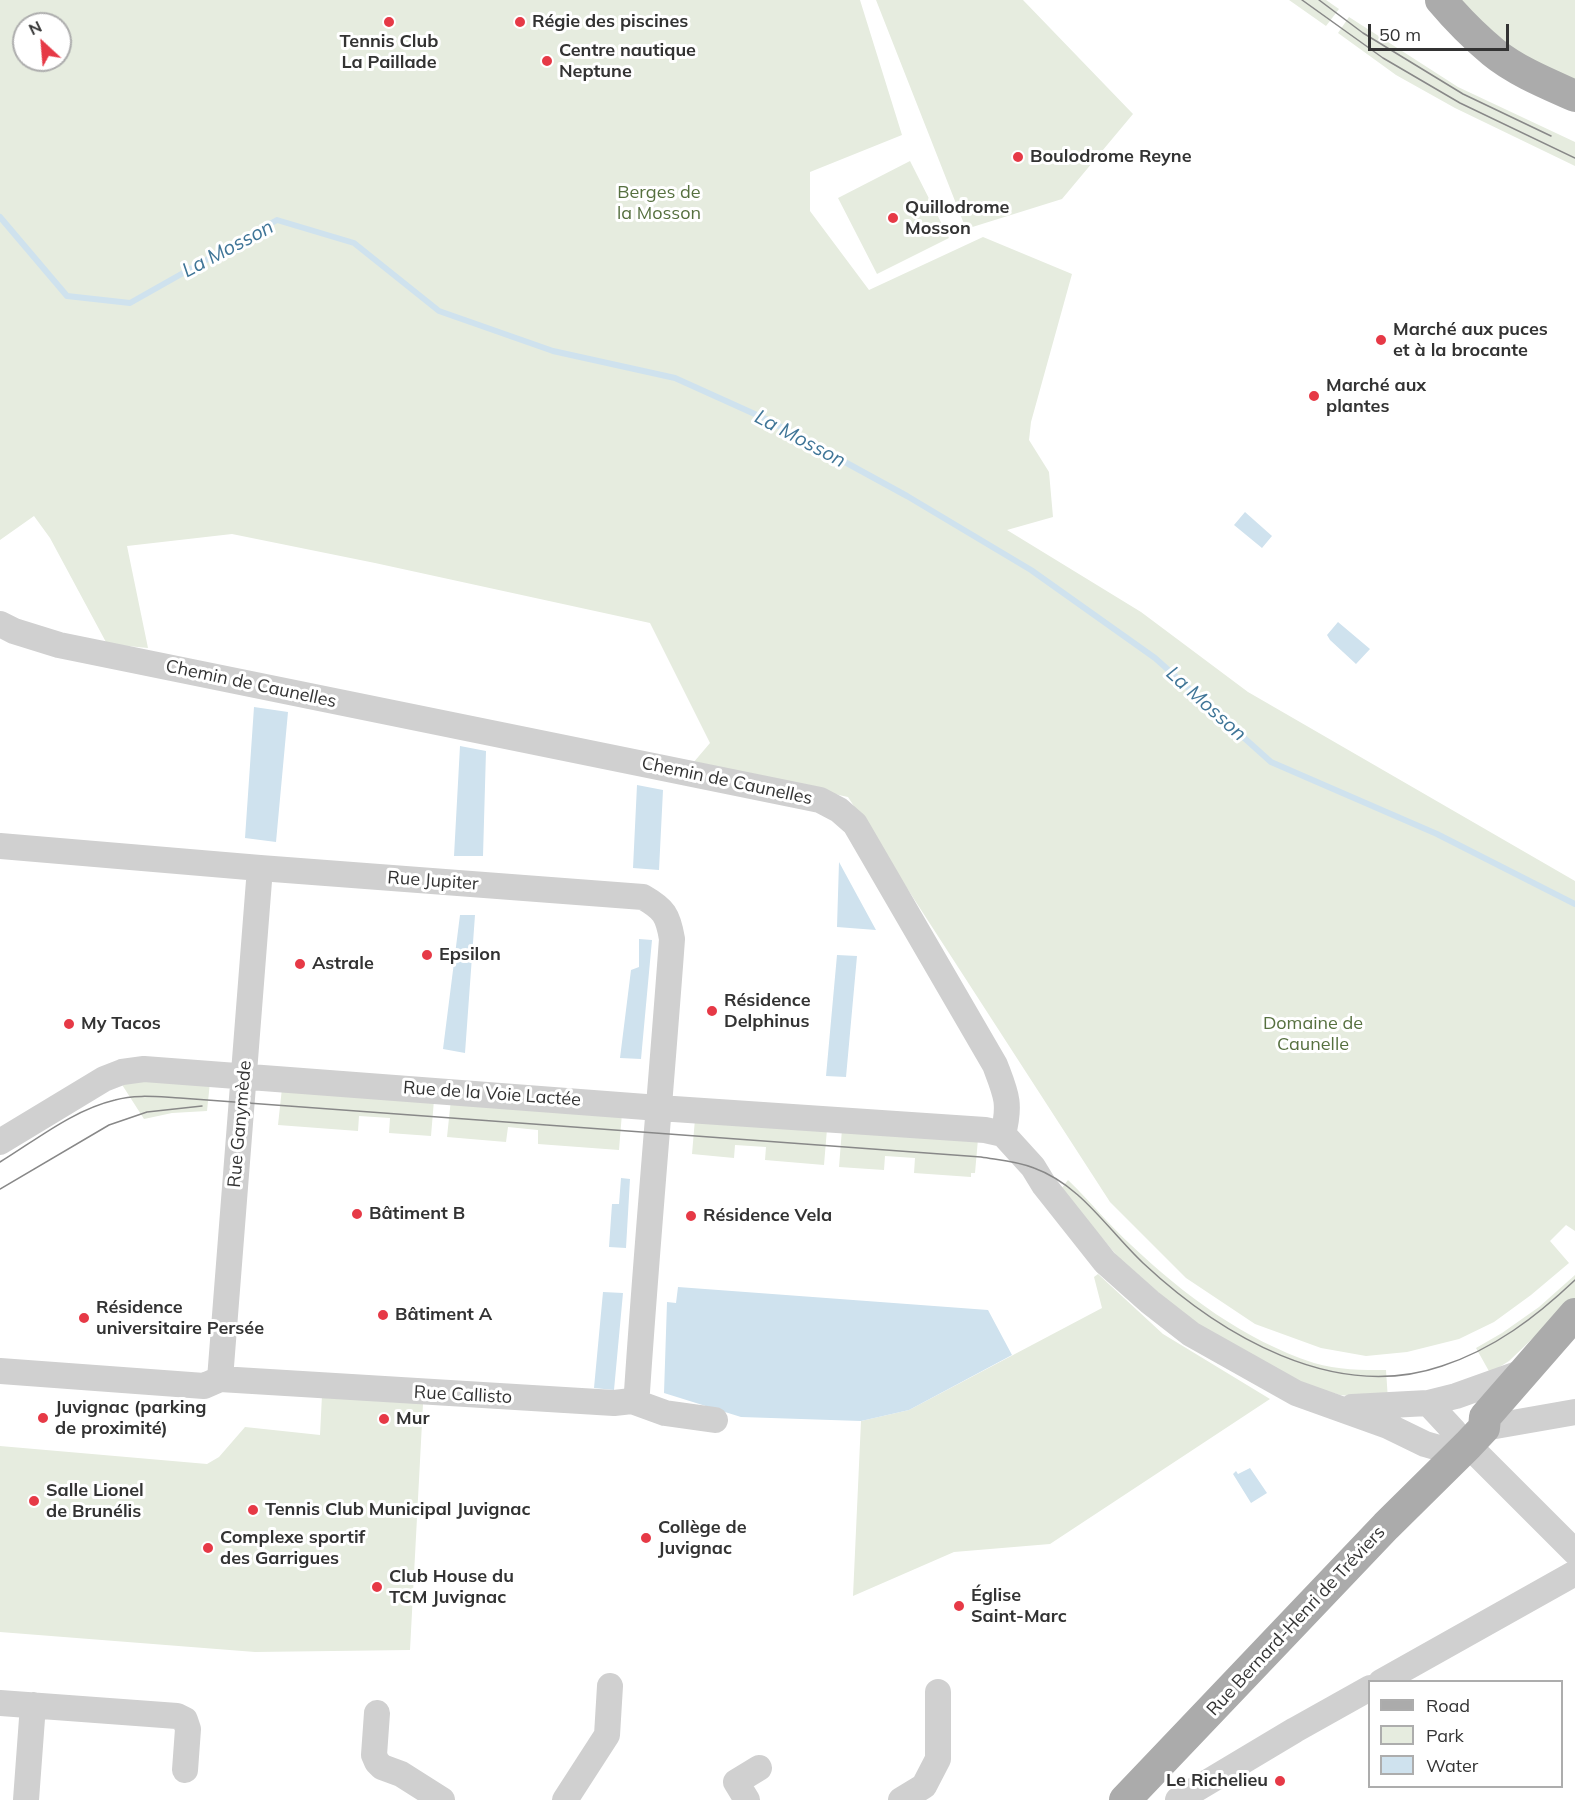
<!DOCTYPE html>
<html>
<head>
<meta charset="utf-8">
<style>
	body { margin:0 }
	#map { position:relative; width:1575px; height:1800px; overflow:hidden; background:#fff; font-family:Mulish,sans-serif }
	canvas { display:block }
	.legend { position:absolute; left:1368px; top:1680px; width:195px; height:108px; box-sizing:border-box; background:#fff; border:2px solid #adadad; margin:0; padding:8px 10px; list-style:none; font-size:18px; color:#333 }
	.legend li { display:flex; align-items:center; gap:12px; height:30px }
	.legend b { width:30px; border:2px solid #adadad }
	.north { position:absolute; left:12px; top:12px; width:60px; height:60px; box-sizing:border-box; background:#fff; border:2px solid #adadad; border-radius:50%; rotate:334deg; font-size:16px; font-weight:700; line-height:24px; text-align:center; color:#333 }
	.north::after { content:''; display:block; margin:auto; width:21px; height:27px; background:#e63946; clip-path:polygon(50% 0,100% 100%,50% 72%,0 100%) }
	.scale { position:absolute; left:1368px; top:24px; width:141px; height:27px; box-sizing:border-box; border:3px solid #333; border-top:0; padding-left:8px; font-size:18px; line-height:21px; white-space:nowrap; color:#333; -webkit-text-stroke:4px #fff; paint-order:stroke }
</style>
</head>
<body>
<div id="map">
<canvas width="1575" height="1800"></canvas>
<ul class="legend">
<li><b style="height:8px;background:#ababab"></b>Road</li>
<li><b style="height:16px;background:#e6ecdf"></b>Park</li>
<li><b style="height:16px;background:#cfe2ee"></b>Water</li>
</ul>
<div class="north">N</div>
<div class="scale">50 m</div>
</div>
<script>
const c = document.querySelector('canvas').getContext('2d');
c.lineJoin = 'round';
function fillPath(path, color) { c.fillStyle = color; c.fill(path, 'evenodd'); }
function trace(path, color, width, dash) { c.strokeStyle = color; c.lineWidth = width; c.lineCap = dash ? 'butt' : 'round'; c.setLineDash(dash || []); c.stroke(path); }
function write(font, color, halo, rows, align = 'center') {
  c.font = font + ' Mulish,sans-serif'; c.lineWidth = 6; c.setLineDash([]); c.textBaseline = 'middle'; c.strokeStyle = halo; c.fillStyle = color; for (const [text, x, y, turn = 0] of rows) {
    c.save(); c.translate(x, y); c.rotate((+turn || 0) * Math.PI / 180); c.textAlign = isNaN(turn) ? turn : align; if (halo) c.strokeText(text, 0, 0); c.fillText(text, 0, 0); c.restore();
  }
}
const green = new Path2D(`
	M0,0H860L902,135L810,172V211L869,290L983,237L1072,274L1031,422L1029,440L1049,472L1053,517L1007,530L1141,612L1248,692L1575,881V1231L1566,1225L1550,1241L1569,1263L1531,1295L1494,1322L1459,1339L1407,1352L1366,1356L1321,1348L1255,1324L1186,1278L1110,1202L848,797L693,763L710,743L650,623L375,563L232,534L127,546L148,648L107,644L50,538L34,516L0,540ZM24,24H60V60H24Z
	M876,0H1023L1133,114L1062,199L966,229Z
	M1289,0H1326L1339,9L1326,26Z
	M1452,0H1575V83L1529,62Z
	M1349,17L1458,87L1575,142V166L1455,108L1396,75L1338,33Z
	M910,161L949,238L877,274L838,198Z
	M119,1080L210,1082L207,1111L172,1113L144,1119Z
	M282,1088L434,1100L431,1136L389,1133L390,1118L359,1116L358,1131L278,1125Z
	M451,1099L622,1113L619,1150L538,1144V1130L508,1127L506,1142L447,1137Z
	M695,1119L827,1129L824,1165L765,1160L766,1147L735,1145L734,1158L692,1154Z
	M842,1129L978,1139L975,1173H971V1177L914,1173L915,1158L885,1156L884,1170L839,1167Z
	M1068,1180C1090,1201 1109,1225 1131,1245C1184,1295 1244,1340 1314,1363C1337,1370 1363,1370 1386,1370L1388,1400L1340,1395L1304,1384L1270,1367L1185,1316L1118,1257L1061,1189Z
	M1098,1274L1163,1334L1270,1399L1050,1544L954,1552L853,1596L861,1421L909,1410L1102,1308L1094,1277Z
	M1575,1275V1298L1509,1361L1490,1373L1476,1348L1502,1333L1539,1307Z
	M322,1395L423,1404L410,1650L255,1652L0,1632V1446L207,1464L219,1457L245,1427L320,1435Z`);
const water = new Path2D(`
	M1245,512L1272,536L1262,548L1234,525Z
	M1338,622L1370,649L1356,664L1330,640L1327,635Z
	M254,707L288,712L276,842L245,838Z
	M460,746L486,751L483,856H454Z
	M637,785L663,790L659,870L633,868Z
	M839,862L876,930L837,927Z
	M460,915H475L465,1053L443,1049Z
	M639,939L652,940L641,1059L620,1058L631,970L639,967Z
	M837,955L857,956L846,1077L826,1076Z
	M621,1178L630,1179L626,1248L609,1247L612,1204H619Z
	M678,1287L988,1310L1012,1355L909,1410L861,1421L741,1417L664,1393L667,1302L676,1303Z
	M603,1292L623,1293L614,1390L594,1388Z
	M1250,1468L1267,1493L1251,1503L1233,1474L1236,1471L1238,1474Z`);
const stream = new Path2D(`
	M0,217L67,296L130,303L277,220L354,243L439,311L553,351L675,378L768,420L907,496L1031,570L1155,658L1271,762L1437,834L1575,904`);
const minor = new Path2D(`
	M0,624L14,631L59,645L820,800L839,810L855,824L995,1065C1006,1094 1011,1103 1003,1134
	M0,846L260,868L643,897C664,909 668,915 672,939C661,1090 647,1241 637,1392L632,1401
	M1003,1134L1033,1167L1044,1185L1105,1262L1150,1302L1191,1334L1296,1393L1388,1426L1425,1444L1439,1448
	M0,1142L104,1079L122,1072L144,1069L659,1108L985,1130L1003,1134
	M0,1371L204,1386L220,1379L614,1403L632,1401L665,1413L715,1420
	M220,1379L260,868
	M1428,1403L1454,1431
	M1352,1407L1428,1403L1456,1396L1526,1371
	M1484,1428L1575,1412
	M1468,1445L1575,1552
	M1381,1682L1575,1573
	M0,1703L177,1716L185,1720L188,1729L185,1770
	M377,1713L374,1755L377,1762L382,1767L401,1774L442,1800
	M26,1800L33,1705
	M565,1800L607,1735L610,1686
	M747,1800L736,1782L759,1768
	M901,1800L924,1786L938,1759V1692
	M1178,1800L1295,1730L1370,1688`);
const major = new Path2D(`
	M1441,0C1457,19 1475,37 1493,52C1516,71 1548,84 1575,96
	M1125,1800L1386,1526L1468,1445L1484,1428L1485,1417L1575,1314`);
const tram = new Path2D(`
	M1302,0L1383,58L1460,103L1575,158
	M1319,0L1363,33L1463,94L1551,136
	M0,1162C36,1140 73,1110 115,1100C136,1094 159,1097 180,1098L981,1157C999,1160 1017,1161 1034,1168C1081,1185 1108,1230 1143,1263C1220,1335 1334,1403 1442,1366C1494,1349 1536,1317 1575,1280
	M0,1189L109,1125L147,1112L202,1106`);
const markers = [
	[389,22,6,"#e63946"],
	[520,22,6,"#e63946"],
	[547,61,6,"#e63946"],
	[1018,157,6,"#e63946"],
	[893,218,6,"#e63946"],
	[1381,340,6,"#e63946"],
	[1314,396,6,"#e63946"],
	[427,955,6,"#e63946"],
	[300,964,6,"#e63946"],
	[712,1011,6,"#e63946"],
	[69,1024,6,"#e63946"],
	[357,1214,6,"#e63946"],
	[691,1216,6,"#e63946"],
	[383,1315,6,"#e63946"],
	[84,1318,6,"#e63946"],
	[43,1418,6,"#e63946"],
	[384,1419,6,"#e63946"],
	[34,1501,6,"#e63946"],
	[253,1510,6,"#e63946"],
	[646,1538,6,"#e63946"],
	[208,1548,6,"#e63946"],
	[377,1587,6,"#e63946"],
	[959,1606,6,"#e63946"],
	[1280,1781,6,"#e63946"]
];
const poiNames = [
	["Régie des piscines",532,22],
	["Tennis Club",389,42,"center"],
	["La Paillade",389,63,"center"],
	["Centre nautique",559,51],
	["Neptune",559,72],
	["Boulodrome Reyne",1030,157],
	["Quillodrome",905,208],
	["Mosson",905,229],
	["Marché aux puces",1393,330],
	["et à la brocante",1393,351],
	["Marché aux",1326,386],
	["plantes",1326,407],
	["Epsilon",439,955],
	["Astrale",312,964],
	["Résidence",724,1001],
	["Delphinus",724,1022],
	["My Tacos",81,1024],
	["Bâtiment B",369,1214],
	["Résidence Vela",703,1216],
	["Résidence",96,1308],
	["universitaire Persée",96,1329],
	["Bâtiment A",395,1315],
	["Juvignac (parking",55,1408],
	["de proximité)",55,1429],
	["Mur",396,1419],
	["Salle Lionel",46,1491],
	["de Brunélis",46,1512],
	["Tennis Club Municipal Juvignac",265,1510],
	["Collège de",658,1528],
	["Juvignac",658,1549],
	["Complexe sportif",220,1538],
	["des Garrigues",220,1559],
	["Club House du",389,1577],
	["TCM Juvignac",389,1598],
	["Église",971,1596],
	["Saint-Marc",971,1617],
	["Le Richelieu",1268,1781,"right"]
];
const parkNames = [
	["Berges de",659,193],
	["la Mosson",659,214],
	["Domaine de",1313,1024],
	["Caunelle",1313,1045]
];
const streetNames = [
	["Chemin de Caunelles",251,684,12],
	["Chemin de Caunelles",727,781,12],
	["Rue Jupiter",433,881,4],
	["Rue de la Voie Lactée",492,1094,4],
	["Rue Ganymède",240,1124,-85],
	["Rue Callisto",463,1395,3],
	["Rue Bernard-Henri de Tréviers",1296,1621,-47]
];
const waterNames = [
	["La Mosson",228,249,-28],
	["La Mosson",800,439,28],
	["La Mosson",1206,704,42]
];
fillPath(green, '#e6ecdf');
fillPath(water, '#cfe2ee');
trace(stream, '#cfe2ee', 6);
trace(minor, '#d0d0d0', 26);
trace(major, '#ababab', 32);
trace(tram, '#888', 1.5);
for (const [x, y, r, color] of markers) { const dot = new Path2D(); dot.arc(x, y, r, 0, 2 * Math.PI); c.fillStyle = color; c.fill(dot); trace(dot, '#fff', 2); }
write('bold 18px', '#333', '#fff', poiNames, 'left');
write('18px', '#56703f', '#fff', parkNames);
write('18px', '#333', '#fff', streetNames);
write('italic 20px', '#3f7597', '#fff', waterNames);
</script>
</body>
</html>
